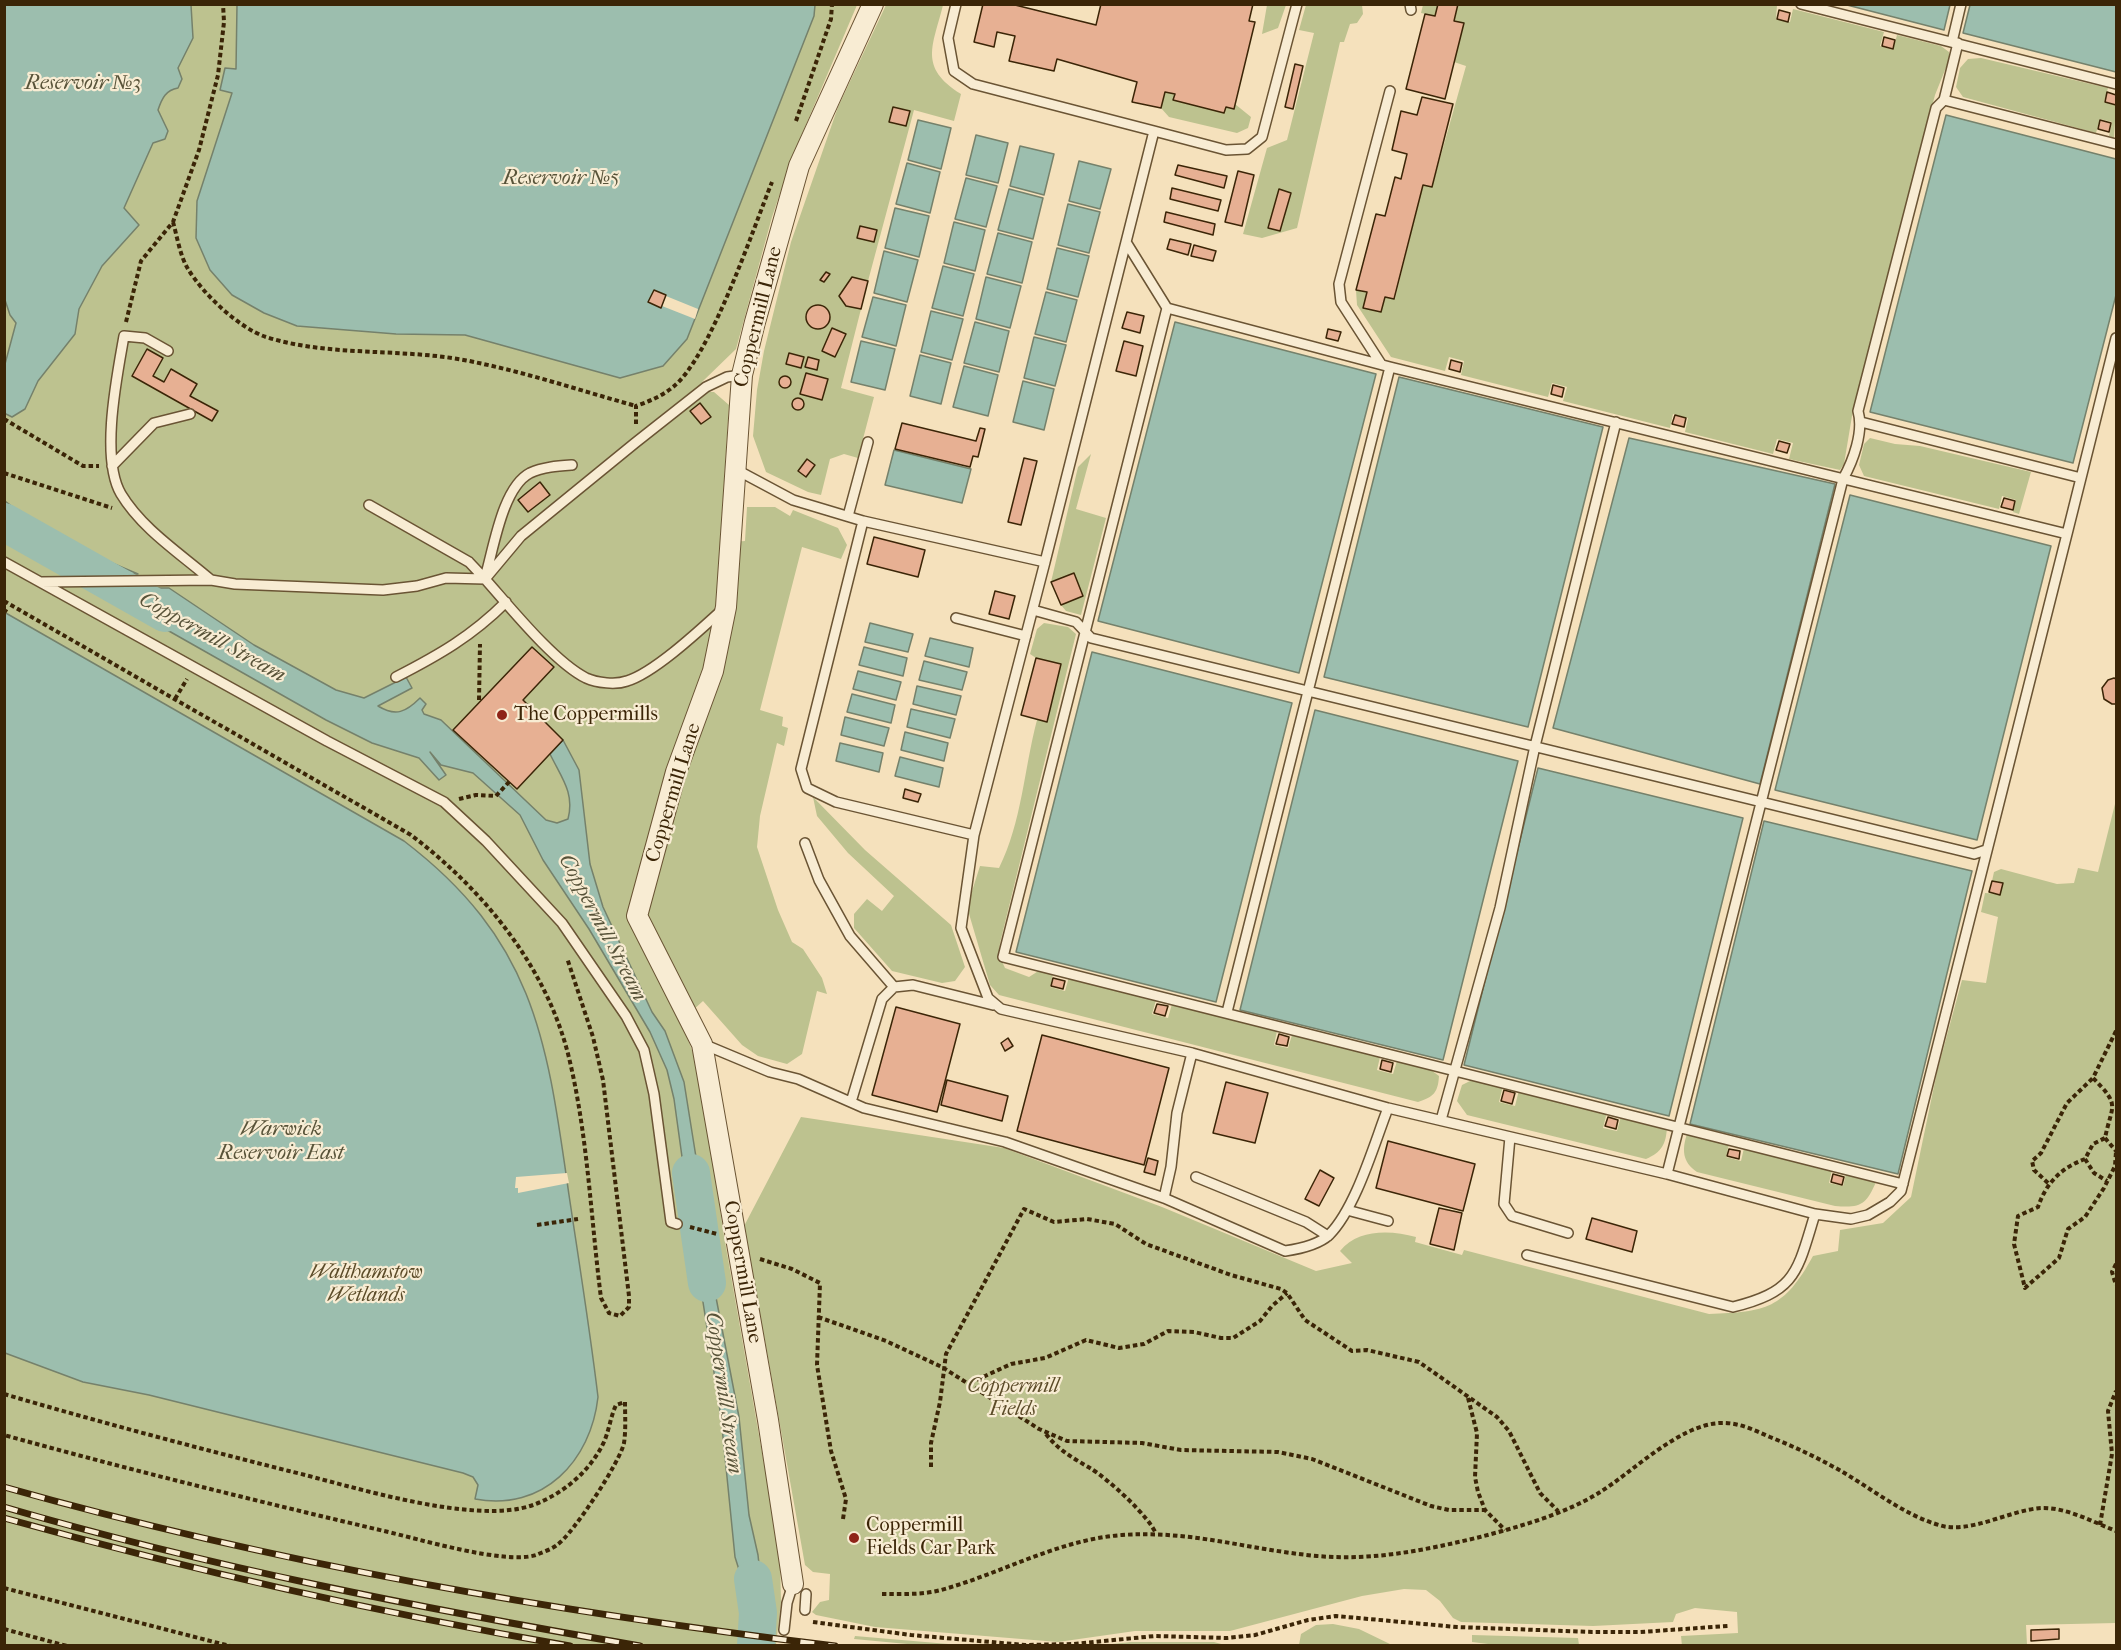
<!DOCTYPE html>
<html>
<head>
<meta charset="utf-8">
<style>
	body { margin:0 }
	#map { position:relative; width:2121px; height:1650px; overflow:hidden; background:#f5e1bc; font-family:"IM FELL French Canon",serif }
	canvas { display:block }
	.frame { position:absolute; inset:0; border:6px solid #3b2507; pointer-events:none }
</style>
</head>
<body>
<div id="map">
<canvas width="2121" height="1650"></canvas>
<div class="frame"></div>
</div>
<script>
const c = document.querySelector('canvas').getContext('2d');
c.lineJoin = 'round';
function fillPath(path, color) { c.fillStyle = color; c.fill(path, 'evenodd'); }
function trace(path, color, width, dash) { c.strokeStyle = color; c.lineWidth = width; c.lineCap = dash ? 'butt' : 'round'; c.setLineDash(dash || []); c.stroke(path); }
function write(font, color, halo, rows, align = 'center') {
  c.font = font + ' "IM FELL French Canon",serif'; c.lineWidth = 4.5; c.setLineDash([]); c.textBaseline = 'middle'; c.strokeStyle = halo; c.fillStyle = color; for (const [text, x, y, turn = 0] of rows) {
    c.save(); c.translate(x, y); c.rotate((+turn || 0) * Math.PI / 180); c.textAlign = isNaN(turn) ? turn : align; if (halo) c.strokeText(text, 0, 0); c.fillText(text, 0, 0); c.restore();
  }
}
const green = new Path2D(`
	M4,5H857L793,155L772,217L736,349L702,382L710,392H714L729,405L720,543L745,541L747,507H775L790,516L793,510L838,528L847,545L841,559L802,547L760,710L783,717L782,726L788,728L784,746L777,743L760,816L757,847L778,910L792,942L803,949L822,978L827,994L817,991L802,1054L787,1064L758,1056L742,1045L703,1001L681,1021L699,1069L724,1236L780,1555L781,1602L776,1645H5Z
	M886,5H943C933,46 918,67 961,94L954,121L914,110L868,281L852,277L839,296L846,306L861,309L841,388L874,397L858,458L844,454L830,459L821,495L808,492L766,472L753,436L757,390L764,351L791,242L838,107Z
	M1267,5H1286L1278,28L1262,34Z
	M1306,5H1362L1363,14L1357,23L1350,24L1344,42H1340L1297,228L1262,238L1243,234L1267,148L1287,140L1314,33L1299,30Z
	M1423,5H1438L1435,16L1421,13Z
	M1458,5H1777L1776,19L1790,22L1793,9L1884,32L1880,46L1893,50L1897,35L1941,46L1949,52V60L1935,95L1852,416L1844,464L1840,470L1789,459L1793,443L1777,439L1773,454L1685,432L1688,418L1673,414L1670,428L1563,401L1567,387L1552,383L1548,397L1461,375L1464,361L1449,357L1445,371L1391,357L1357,305L1356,290L1367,292L1363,308L1381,312L1385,297L1395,299L1423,185L1432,187L1466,66L1454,62L1463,23L1454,21Z
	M1981,58L2108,88L2104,102L2116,105L2114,138L2109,136L2112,122L2100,119L2096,133L1963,97L1956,87L1960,68L1968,59Z
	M1165,92L1175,94L1173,100L1224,112L1226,107L1234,109L1235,104L1251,117L1248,128L1237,133L1169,117L1161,108Z
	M1870,438L1895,444L1920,446L2031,472L2019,514L2013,512L2016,500L2002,496L1999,509L1864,476L1859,465L1864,444Z
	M1091,454L1076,509L1106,518L1081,615L1066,611L1061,605L1083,596L1074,573L1051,582L1078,467Z
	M1044,623L1068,627L1076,634L1000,943L999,955L1005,968L1029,977L1040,970L1053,974L1050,987L1065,991L1069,977L1156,1000L1152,1014L1168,1018L1172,1004L1277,1031L1274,1045L1288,1048L1292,1035L1380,1057L1377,1070L1393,1074L1397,1061L1431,1070L1439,1076C1438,1092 1434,1097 1418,1102L999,995L990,985L967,907L980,866L999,868C1022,822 1024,769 1037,720C1043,701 1053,683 1061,665L1036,658L1030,654L1037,629Z
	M813,797L865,850L951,925L965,967L955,981L942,983L892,971L854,928V914L867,899L882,911L894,896L848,853L817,816Z
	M2116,800V1623L2026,1625L2027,1645L1682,1646L1681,1636L1738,1633L1737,1612L1695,1608L1676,1614L1673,1622L1593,1626L1461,1622L1453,1618L1440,1601L1426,1590L1404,1589L1362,1596L1230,1631H1135L1058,1642L875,1627L816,1615L812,1612L820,1602L829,1600L830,1574L813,1572L805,1565L765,1341L742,1230L801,1117L1004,1148L1162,1207L1316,1271L1352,1263L1340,1251C1358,1229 1390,1230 1416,1237L1415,1242L1462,1255L1464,1250L1709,1314C1766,1312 1784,1309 1813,1256L1838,1251L1840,1230L1883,1223L1911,1197L1937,1072L1962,980L1986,983L1998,917L1981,912L1985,893L2000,894L2003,883L1992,881L1994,872L2001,869L2057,884L2074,883L2078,868L2098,872Z
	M1474,1079L1503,1086L1499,1102L1515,1106L1519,1090L1607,1112L1603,1128L1617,1131L1621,1116L1667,1127C1666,1144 1662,1152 1646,1159L1467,1115L1457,1101L1462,1085Z
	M1687,1134L1729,1144L1726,1157L1741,1161L1744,1148L1832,1170L1829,1183L1843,1186L1846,1174L1876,1182C1866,1205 1861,1208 1835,1206L1697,1172C1682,1162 1682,1149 1687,1134Z
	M1333,1624L1359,1629L1392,1645H1299L1301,1634L1316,1625Z
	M1472,1635L1578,1638L1579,1645L1504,1646L1472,1642Z
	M855,1636L960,1645H918L854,1639Z
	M1131,1642H1214L1225,1645H1103Z`);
const water = new Path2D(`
	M5,4L191,5L193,38L178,68L182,79L178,88C166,90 162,98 158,110L168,131L165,139L153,143L124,208L139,225L102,266L79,309L75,334L38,381L25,409L12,417L4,413L5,364L16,323L10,315L4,297Z
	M237,5H815L814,16L687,339L663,366L620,378L465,335L396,334L297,326L264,313L232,295L210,270L196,238L197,201L232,93L220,90L225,68L236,69Z
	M1847,5L1950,4V5L1944,30Z
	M1970,5H2116V72L1963,33Z
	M1946,115L2116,159V295L2073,463L1870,412Z
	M918,120L951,128L941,169L908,160Z
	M976,135L1008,143L998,183L966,175Z
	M1020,146L1054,154L1044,195L1010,186Z
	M1079,161L1111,169L1100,209L1069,201Z
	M907,163L940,172L930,213L896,204Z
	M966,178L997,186L986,227L955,219Z
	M1009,189L1043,198L1033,239L998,230Z
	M1068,204L1100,212L1089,253L1058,245Z
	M895,208L929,216L919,257L885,248Z
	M954,222L985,230L975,271L944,263Z
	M998,233L1032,242L1022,283L987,274Z
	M1057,248L1089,256L1078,297L1047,289Z
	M884,251L918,260L907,302L874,293Z
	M943,266L974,274L963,316L932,308Z
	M986,277L1021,286L1010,328L976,319Z
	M1046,292L1077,300L1066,342L1035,334Z
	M873,297L906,305L896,346L862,337Z
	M931,311L963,319L952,360L921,352Z
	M975,322L1009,331L999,372L964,363Z
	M1175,322L1376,374L1299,673L1098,621Z
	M1034,337L1066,345L1055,386L1024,378Z
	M861,341L895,349L885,390L851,382Z
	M920,355L951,363L941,404L910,396Z
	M964,366L998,375L988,416L953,407Z
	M1399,377L1603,427L1528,727L1324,677Z
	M1023,381L1054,389L1044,430L1013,422Z
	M1629,438L1835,484L1760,784L1553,728Z
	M894,450L971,469L962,503L885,485Z
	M1850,495L2051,546L1977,840L1775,790Z
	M5,501L31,521L86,552L138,574H61L5,538Z
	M93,588H169L254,645L336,690L364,698L406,677L412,688L378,706C396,717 406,712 420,698L426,704L422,710L424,714L441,720L546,820L557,823L568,819C575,793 561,777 550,754L563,740L579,770L590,864L603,907L652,1012L665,1031L684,1082L707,1226L691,1222L674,1099L667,1070L650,1032L589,929L543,860L520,815L473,773L441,765L430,752L446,775L439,780L419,758L372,743L326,720Z
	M4,612L404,841C536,942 547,1041 569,1195C579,1262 590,1330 598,1397C591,1461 543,1512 475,1499L478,1485L473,1477L463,1473L149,1395L83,1382L5,1353Z
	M870,623L913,634L908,652L865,642Z
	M930,638L973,648L969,667L925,656Z
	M864,647L907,658L903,676L859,665Z
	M1092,652L1292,703L1216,1002L1016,952Z
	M924,661L967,672L962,690L919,680Z
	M858,671L901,682L896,700L853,689Z
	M917,686L961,696L956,715L913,704Z
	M852,694L895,705L891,723L847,712Z
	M911,709L955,719L950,738L907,727Z
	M1315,710L1518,761L1443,1060L1240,1010Z
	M845,717L889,728L884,746L841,735Z
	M905,732L948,743L944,761L901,750Z
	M840,743L883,753L879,772L836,761Z
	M900,757L943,768L939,787L895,776Z
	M1538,768L1743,818L1669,1116L1464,1065Z
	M1764,821L1972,871L1898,1174L1690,1124Z
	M692,1232L707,1236L709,1261L739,1417L749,1515L758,1555L766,1630L745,1627L743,1624L746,1592L735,1557L721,1417Z`);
const pier = new Path2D(`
	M666,296L698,309L695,319L662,306Z
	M567,1173L569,1183L518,1193V1188H515L516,1177Z`);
const river = new Path2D(`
	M4,522L165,613
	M691,1173L707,1283
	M753,1579L758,1613L756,1646`);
const building = new Path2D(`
	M983,4H1011L1096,25L1101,4H1253L1249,21L1255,22L1234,109L1226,107L1224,113L1173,100L1175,94L1165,92L1161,108L1132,102L1137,82L1057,59L1054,71L1009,61L1015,36L997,32L994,47L974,42Z
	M1438,4H1458L1454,21L1464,23L1445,99L1406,89L1425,14L1435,16Z
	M1779,10L1790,13L1788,22L1777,19Z
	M1884,37L1895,40L1893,49L1882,46Z
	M1295,64L1303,66L1293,109L1285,107Z
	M2107,92L2116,95V105L2105,102Z
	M1422,97L1453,104L1432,187L1423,185L1394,299L1385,297L1381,312L1363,308L1367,292L1356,290L1376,214L1385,216L1395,177L1401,179L1407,154L1392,150L1401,111L1417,115Z
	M893,107L910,111L906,126L889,122Z
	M2100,120L2111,123L2109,132L2098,129Z
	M1178,165L1227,176L1224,188L1175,175Z
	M1238,171L1254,175L1242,226L1225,222Z
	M1172,188L1221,200L1218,211L1170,199Z
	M1279,189L1291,193L1280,231L1268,228Z
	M1166,212L1215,224L1213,235L1164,222Z
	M860,226L877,230L874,242L857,238Z
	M1170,239L1191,244L1188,255L1167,249Z
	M1194,245L1216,251L1213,261L1191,256Z
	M826,272L830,274L824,282L820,280Z
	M852,277L868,281L861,309L846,306L839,296Z
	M654,290L666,295L661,308L648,302Z
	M806 317a12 12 0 1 1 24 0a12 12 0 1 1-24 0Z
	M1127,312L1144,316L1140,333L1122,328Z
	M832,328L846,334L835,357L822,351Z
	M1328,329L1341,332L1338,341L1326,338Z
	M1124,341L1143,346L1136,376L1116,371Z
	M147,349L163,358L153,376L164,382L171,369L197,384L190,396L218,411L212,421L132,376Z
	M789,353L804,357L801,368L786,364Z
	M808,357L819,360L817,370L805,367Z
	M1451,360L1462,363L1460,372L1449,369Z
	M806,373L828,379L822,400L800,394Z
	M779 382a6 6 0 1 1 12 0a6 6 0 1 1-12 0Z
	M1553,385L1564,388L1562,397L1551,394Z
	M792 404a6 6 0 1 1 12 0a6 6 0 1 1-12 0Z
	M700,403L711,417L701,424L690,411Z
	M1675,415L1686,418L1684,427L1672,424Z
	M902,423L976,441L980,428L985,429L978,457L973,456L970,467L895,449Z
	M1779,441L1790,444L1787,453L1776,450Z
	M1024,458L1037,461L1021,525L1008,522Z
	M807,459L815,465L806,477L798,471Z
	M540,482L550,495L528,512L518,500Z
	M2004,498L2015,501L2013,510L2001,507Z
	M874,537L925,550L918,577L867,564Z
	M1074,573L1083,596L1061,605L1051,582Z
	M995,591L1015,596L1009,619L989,614Z
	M532,647L554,667L523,700L563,740L517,789L453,730Z
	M1036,658L1061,664L1047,722L1021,715Z
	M2114,678L2116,679V704H2112L2104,699L2102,688L2108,680Z
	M905,789L921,794L918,802L903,798Z
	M1992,881L2003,883L2000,895L1989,892Z
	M1053,978L1065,981L1063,989L1051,986Z
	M1157,1004L1168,1006L1165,1016L1154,1013Z
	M896,1007L960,1024L937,1112L872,1095Z
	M1279,1034L1289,1037L1287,1046L1276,1044Z
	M1042,1035L1169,1068L1144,1165L1017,1131Z
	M1008,1038L1013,1046L1005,1051L1001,1043Z
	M1382,1060L1393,1063L1391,1072L1380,1069Z
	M947,1080L1008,1096L1002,1121L941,1105Z
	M1226,1082L1268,1093L1255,1143L1213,1133Z
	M1504,1090L1515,1093L1512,1104L1501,1101Z
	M1608,1117L1618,1120L1616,1129L1605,1126Z
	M1388,1141L1475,1164L1463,1211L1376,1188Z
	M1729,1149L1740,1151L1739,1159L1727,1156Z
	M1148,1158L1158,1161L1155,1175L1144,1172Z
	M1320,1170L1334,1178L1319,1206L1305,1199Z
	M1833,1174L1844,1177L1842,1185L1831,1182Z
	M1439,1208L1462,1213L1454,1250L1430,1244Z
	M1592,1218L1637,1231L1632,1252L1586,1239Z
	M2059,1629V1639L2031,1641V1630Z`);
const path = new Path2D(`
	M796,121L831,19L832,4
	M173,222C177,236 180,256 188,269C203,294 239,328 266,337C333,358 406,347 474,362C528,373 582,391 636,406
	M126,322L141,261L173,222L199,150L218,75L224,22L223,4
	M4,419L83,466H99
	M636,424V406C650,401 662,396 673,387C710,358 753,229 772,182
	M4,473L112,508
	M4,601L411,835C485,891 549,970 570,1062C588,1139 591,1220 601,1298L609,1313L620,1316L629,1307V1296L603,1080L593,1037L567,958
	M4,613L8,607
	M175,699L187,679
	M479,700L480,644
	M459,799L476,795L496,796L509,782
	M2116,1031L2093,1078C2121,1106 2112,1104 2105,1138L2093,1144L2085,1159C2061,1168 2046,1183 2038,1207L2018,1216L2014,1244L2025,1288L2059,1258L2068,1229L2085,1217L2104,1188L2115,1166L2116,1152
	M2105,1138L2116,1151
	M2085,1159L2094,1173L2107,1181
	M2048,1183L2034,1170L2032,1161L2041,1153L2067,1103L2093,1078
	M537,1225L578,1219
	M690,1227L717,1234
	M760,1259L792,1269L820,1283L817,1365L831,1451L846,1499L843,1519
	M2116,1264L2112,1272L2116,1285
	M818,1317L886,1341L942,1367L1039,1429L1067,1441L1142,1443L1181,1450L1278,1452L1312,1459L1431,1506L1449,1510H1485
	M970,1383L1011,1364L1045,1358L1086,1340L1119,1348L1144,1344L1168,1331L1194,1332L1221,1338H1233L1260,1321L1272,1306L1287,1293
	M4,1394C99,1422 194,1447 289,1471C352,1486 474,1526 533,1505C563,1494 589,1472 603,1444C609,1432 610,1418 616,1405L625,1402C625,1415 626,1430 624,1443C620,1462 573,1534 557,1545C552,1549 543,1552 536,1555C505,1565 419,1539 384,1531C257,1501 130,1470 4,1435
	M1468,1398L1477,1433L1475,1477L1478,1492L1485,1510L1505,1530
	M1046,1434C1058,1450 1073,1458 1090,1468C1108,1479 1149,1516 1156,1534
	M931,1467V1443L940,1402L946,1354L1024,1209L1054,1222L1087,1219L1115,1224L1146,1244L1231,1275L1281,1289L1287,1293L1305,1320L1352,1351L1367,1350L1419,1362L1497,1417L1509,1431L1540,1493L1558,1511
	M2100,1525L2112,1454L2108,1411L2116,1391
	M4,1588L230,1646
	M882,1594C901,1594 922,1595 941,1590C1003,1573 1057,1540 1122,1535C1191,1530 1250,1550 1317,1556C1373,1561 1426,1550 1480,1537C1518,1527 1562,1515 1597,1494C1632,1473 1678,1425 1720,1423C1738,1422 1754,1430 1770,1437C1795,1447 1818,1458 1841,1471C1872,1489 1904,1515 1939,1525C1968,1535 2010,1510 2041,1508C2066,1507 2093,1522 2116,1531
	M813,1622L911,1635L1025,1645L1074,1644L1155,1636L1227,1638L1255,1635L1308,1620L1336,1616L1457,1627L1592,1632H1640L1728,1626
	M4,1629L67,1646`);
const service = new Path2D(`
	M956,4L948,38L954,71L973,84L1154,131L1126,242L1167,308L1390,367L2067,534L2116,338
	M1410,4L1411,10
	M1801,4L2116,84
	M1952,42L1961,4
	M1958,43L1944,100L2116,144
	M1154,131L1226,150L1247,149L1262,137L1297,4
	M1167,308L1003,957L1903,1184
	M168,351L145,338L124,336C117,376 100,458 121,494C142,529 181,554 211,580
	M1381,364L1341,302L1339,284L1390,91
	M1861,422L2081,478
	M112,466L154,423L190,414
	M735,469L793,500L863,521L801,769L807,788L836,802L974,835
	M369,505L469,562L485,579
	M848,516L868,442
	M863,521L1045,562L1126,242
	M4,562L327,741L444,802L486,841L562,923L626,1016L644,1050L654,1094L671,1222L677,1224
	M1045,562L974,835L961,928L988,998L1001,1009L1192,1053L1388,1108L1667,1174L1815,1214L1851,1219L1868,1215L1890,1202L1901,1191L2067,534
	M486,574C494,546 503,487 530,473C543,467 558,466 572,465
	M485,579L521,536L635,443L706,387L727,377L742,375
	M41,582L211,580L235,584L383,590L417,586L446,578L485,579C510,607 554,662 586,678C597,683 616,685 627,681C654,673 700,630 722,610
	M1033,610L1076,622L1091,638L1974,854L1986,850
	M956,618L1026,636
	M396,677C439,655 472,636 506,602
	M805,843L819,880L850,936L894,987
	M1227,1012L1390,367
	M703,1044L770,1072L798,1079L864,1108L1005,1142L1164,1198L1285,1251C1299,1249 1318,1245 1329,1235C1356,1208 1374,1144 1388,1108
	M851,1102L882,999L894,987L913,985L993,1005
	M1441,1120L1500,908L1535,746L1616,422
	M1510,1137L1504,1204L1512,1216L1568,1233
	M1667,1174L1843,479C1853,461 1864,432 1858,411L1936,108L1944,100
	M1196,1177L1306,1222L1328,1236
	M1164,1198L1171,1167L1177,1113L1192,1053
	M1347,1210L1388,1221
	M1527,1255L1733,1307C1797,1291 1797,1272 1815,1214
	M805,1610L806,1594
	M784,1630L787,1603L793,1584`);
const minor = new Path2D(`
	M793,1584L768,1420L702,1044L637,916L676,772L713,671L726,607L742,375L755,322L799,166L873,4`);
const rail = new Path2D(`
	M4,1487C277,1564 555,1612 835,1646
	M4,1507C213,1568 426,1609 640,1646
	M4,1518C191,1570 379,1613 570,1646`);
const markers = [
	[502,715,6,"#8f2418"],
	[854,1538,6,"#8f2418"]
];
const streetNames = [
	["Coppermill Lane",759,317,-76],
	["Coppermill Lane",674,793,-73],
	["Coppermill Lane",742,1272,80]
];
const poiNames = [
	["The Coppermills",514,715],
	["Coppermill",866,1526],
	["Fields Car Park",866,1549]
];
const parkNames = [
	["Walthamstow",366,1273],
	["Wetlands",366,1296],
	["Coppermill",1013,1387],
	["Fields",1013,1410]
];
const waterNames = [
	["Reservoir №3",83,84],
	["Reservoir №5",561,179],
	["Coppermill Stream",212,638,29],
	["Coppermill Stream",602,928,62],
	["Warwick",281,1130],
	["Reservoir East",281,1154],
	["Coppermill Stream",723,1393,82]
];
fillPath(green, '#bdc28f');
fillPath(water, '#9cbeae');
trace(water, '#75816b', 1.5);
fillPath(pier, '#f5e1bc');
trace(river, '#9cbeae', 38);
fillPath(building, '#e7b093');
trace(building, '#3b2507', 1.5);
trace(service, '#6a5434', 12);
trace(minor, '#6a5434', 22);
trace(path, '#3b2507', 4, [4.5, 3]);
trace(service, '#f8ecd3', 9);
trace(minor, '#f8ecd3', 20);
trace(rail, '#3b2507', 7);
trace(rail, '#f8ecd3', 4.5, [14]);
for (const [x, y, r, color] of markers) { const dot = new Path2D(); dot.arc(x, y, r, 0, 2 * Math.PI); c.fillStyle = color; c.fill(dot); trace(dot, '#f8ecd3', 2); }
write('20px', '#3b2507', '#f8ecd3', streetNames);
write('20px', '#3b2507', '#f8ecd3', poiNames, 'left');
write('italic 20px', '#5c4c29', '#f8ecd3', parkNames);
write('italic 21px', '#585339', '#f8ecd3', waterNames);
</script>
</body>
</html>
